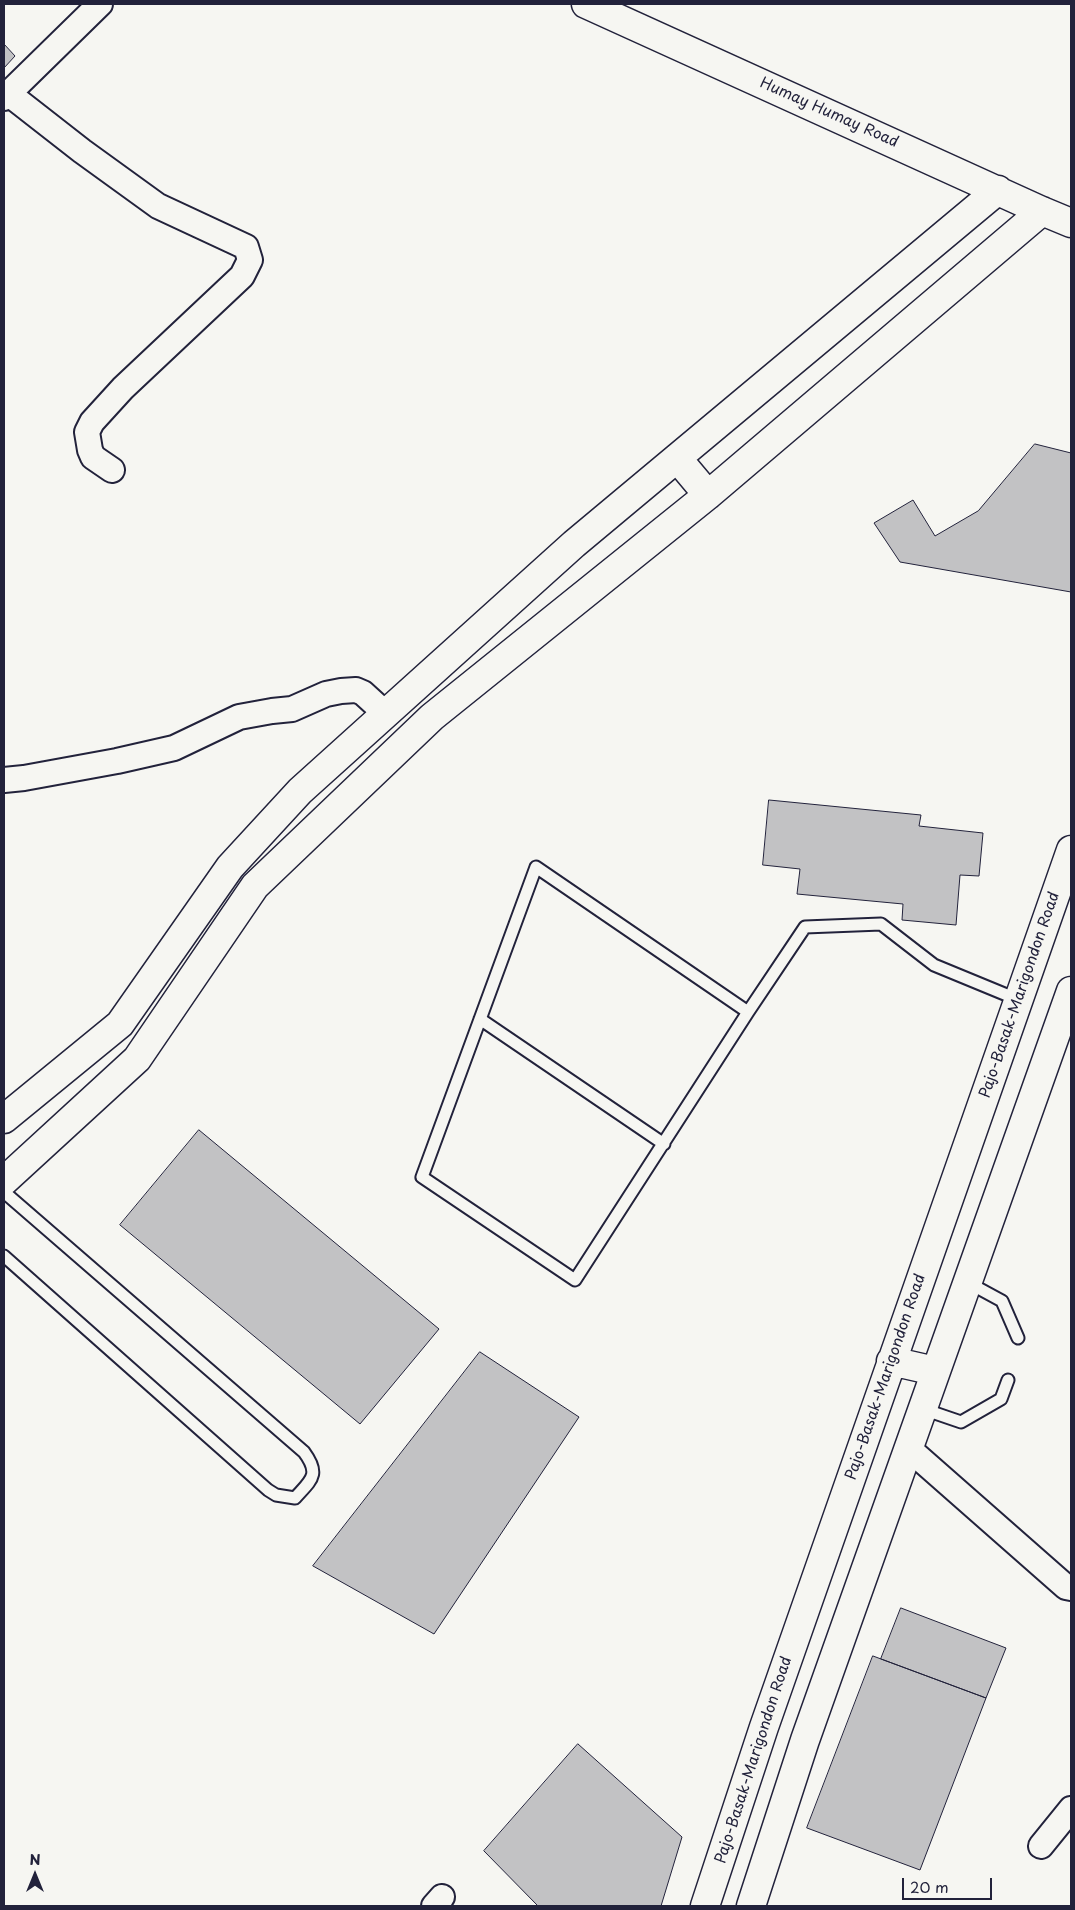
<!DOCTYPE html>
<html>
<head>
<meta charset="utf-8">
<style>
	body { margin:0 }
	#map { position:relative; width:1075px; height:1910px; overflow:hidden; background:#f6f6f2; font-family:"Playpen Sans",sans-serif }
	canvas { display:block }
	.frame { position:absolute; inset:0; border:5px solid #22223b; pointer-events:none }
	.north { position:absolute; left:10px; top:1850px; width:50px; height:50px; -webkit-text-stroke:4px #f6f6f2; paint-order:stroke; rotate:0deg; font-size:14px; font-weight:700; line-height:20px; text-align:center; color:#22223b }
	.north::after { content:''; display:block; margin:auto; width:18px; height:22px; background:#22223b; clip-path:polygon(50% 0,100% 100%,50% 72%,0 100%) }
	.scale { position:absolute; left:902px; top:1878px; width:90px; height:22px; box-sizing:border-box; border:2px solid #22223b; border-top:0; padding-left:6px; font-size:15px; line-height:18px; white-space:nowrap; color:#22223b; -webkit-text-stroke:4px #f6f6f2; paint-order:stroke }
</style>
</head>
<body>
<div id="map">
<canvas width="1075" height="1910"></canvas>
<div class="frame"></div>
<div class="north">N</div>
<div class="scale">20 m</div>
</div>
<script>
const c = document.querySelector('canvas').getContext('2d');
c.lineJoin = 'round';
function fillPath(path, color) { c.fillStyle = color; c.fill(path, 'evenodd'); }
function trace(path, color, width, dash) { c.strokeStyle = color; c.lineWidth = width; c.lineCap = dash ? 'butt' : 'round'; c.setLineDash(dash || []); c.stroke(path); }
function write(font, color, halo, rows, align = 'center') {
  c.font = font + ' "Playpen Sans",sans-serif'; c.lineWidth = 4; c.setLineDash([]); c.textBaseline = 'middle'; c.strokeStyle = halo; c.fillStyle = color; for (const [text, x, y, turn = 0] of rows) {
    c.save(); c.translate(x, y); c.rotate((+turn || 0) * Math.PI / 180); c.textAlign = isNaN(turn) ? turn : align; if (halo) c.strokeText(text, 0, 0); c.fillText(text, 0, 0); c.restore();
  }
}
const building = new Path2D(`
	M4,44L15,56L4,68Z
	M1035,444L1071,453V592L900,562L874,523L913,500L935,536L978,511Z
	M769,800L921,815L919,826L983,833L979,876L960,875L956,925L902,920L903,904L797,894L800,869L763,865Z
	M199,1130L439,1329L360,1424L120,1225Z
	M480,1352L579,1417L434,1634L313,1566Z
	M901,1608L1006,1648L986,1698L881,1659Z
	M873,1656L986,1698L920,1870L807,1828Z
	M578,1744L682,1837L661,1906H538L484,1851Z`);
const lane = new Path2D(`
	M748,1012L536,867L422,1177L575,1280L748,1012L805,927L881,924L934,965L1019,1000
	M480,1019L664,1144
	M4,1192L304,1452C321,1475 311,1480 295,1498L276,1495L268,1490L4,1256
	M967,1282L1002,1301L1018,1338
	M923,1409L961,1422L1001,1399L1008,1380`);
const street = new Path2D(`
	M9,94L82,151L158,206L246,247L250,260L242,276L123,388L92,422L87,432L90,450L93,457L112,470
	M4,98L100,4
	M4,780L24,778L117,761L174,748L239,717L272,711L292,709L326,694L341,691L356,690L363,693L386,714
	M908,1448L1066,1587L1071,1588
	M1041,1846L1071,1809
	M434,1906L442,1897`);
const secondary = new Path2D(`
	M586,4L1042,211L1071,223
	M677,458L708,495
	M4,1119L120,1024L230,867L300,791L574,544L998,190
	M4,1181L137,1059L255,886L432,717L708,495L1042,211`);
const primary = new Path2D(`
	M891,1361L935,1371
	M705,1906L764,1727L1071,850
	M751,1906L805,1740L1071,991`);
const streetNames = [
	["Humay Humay Road",829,113,24],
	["Pajo-Basak-Marigondon Road",1020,995,-71],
	["Pajo-Basak-Marigondon Road",886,1377,-71],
	["Pajo-Basak-Marigondon Road",754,1760,-72]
];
fillPath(building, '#c2c2c4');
trace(building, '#22223b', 1);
trace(lane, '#22223b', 15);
trace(street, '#22223b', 28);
trace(secondary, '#22223b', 31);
trace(primary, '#22223b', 31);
trace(lane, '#f6f6f2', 11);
trace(street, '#f6f6f2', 24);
trace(secondary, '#f6f6f2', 28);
trace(primary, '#f6f6f2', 28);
write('15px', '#22223b', '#f6f6f2', streetNames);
</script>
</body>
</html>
